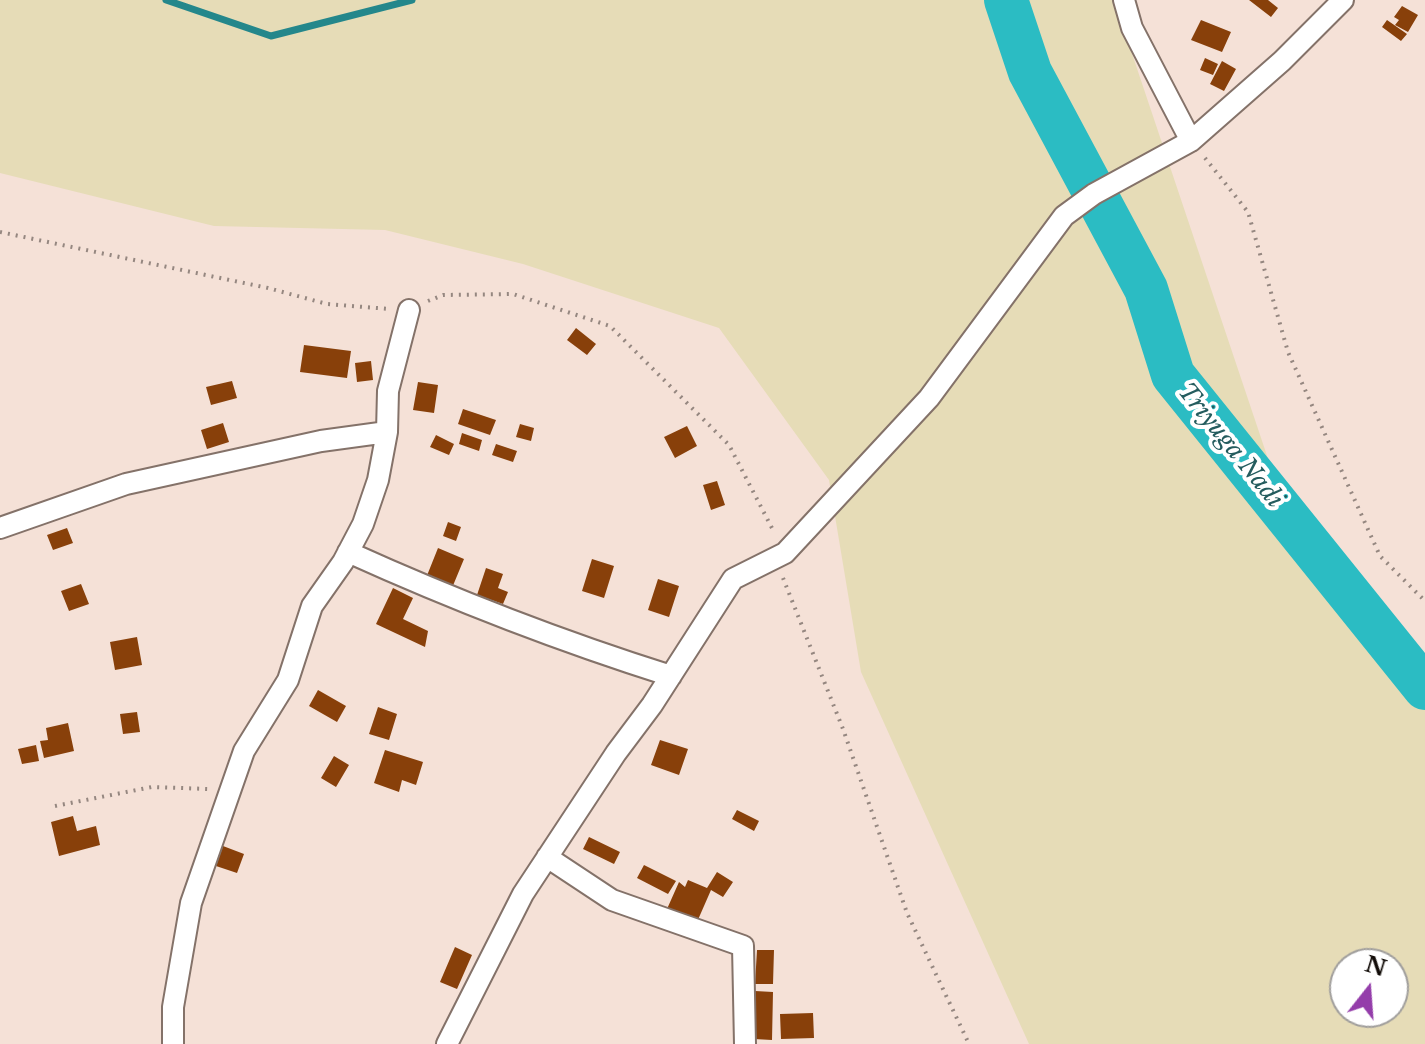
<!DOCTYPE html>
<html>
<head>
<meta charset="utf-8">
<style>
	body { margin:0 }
	#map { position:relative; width:1425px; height:1044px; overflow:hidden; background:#f5e1d7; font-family:"Libre Baskerville",serif }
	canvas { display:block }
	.north { position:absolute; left:1329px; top:948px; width:80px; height:80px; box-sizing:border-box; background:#fff; border:2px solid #a09e9c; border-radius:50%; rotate:17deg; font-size:22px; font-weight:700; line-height:32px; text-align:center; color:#120c08 }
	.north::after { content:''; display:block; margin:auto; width:28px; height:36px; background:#943daa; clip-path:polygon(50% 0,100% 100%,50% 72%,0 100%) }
</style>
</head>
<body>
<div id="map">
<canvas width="1425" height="1044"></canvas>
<div class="north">N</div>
</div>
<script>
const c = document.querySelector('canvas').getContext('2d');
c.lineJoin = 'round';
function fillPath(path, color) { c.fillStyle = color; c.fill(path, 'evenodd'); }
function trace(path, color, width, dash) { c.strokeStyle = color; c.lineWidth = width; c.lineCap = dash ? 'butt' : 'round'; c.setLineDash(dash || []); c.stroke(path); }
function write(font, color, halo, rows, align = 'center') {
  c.font = font + ' "Libre Baskerville",serif'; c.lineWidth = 8; c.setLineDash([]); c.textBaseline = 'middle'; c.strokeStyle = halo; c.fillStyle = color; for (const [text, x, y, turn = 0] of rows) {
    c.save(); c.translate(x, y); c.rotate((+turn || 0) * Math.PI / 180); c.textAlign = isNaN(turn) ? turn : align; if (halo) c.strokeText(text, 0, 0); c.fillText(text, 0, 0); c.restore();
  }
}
const sand = new Path2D(`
	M0,0H1114L1299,551L1425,675V1044H1029L861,672L829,480L719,328L523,264L385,230L214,226L0,173ZM1345,964H1393V1012H1345Z`);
const stream = new Path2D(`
	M166,0L271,36L412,0`);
const river = new Path2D(`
	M1006,0L1030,72L1146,289L1173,375L1425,688`);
const building = new Path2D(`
	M1249,0H1268L1278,8L1271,17Z
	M1402,6L1418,15L1408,32L1395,25L1399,20L1394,17Z
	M1201,20L1231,32L1222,52L1191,40Z
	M1387,20L1407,34L1401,41L1382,27Z
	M1205,58L1218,64L1213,75L1200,70Z
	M1222,61L1236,69L1224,91L1210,84Z
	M576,328L596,344L587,355L567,340Z
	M304,345L351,351L347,378L300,372Z
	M371,361L373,380L357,382L355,363Z
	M232,381L237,398L211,405L206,387Z
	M418,382L438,385L434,413L413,410Z
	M463,409L496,420L490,435L458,424Z
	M223,423L229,442L207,449L201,430Z
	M520,424L534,428L531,441L516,437Z
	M687,426L697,446L675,458L664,437Z
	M462,433L482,440L479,451L459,444Z
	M436,435L454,444L449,455L430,447Z
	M496,444L517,451L513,462L492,455Z
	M717,481L725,505L711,510L703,485Z
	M448,522L461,527L456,541L443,536Z
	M67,528L73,543L53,550L47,535Z
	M438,548L464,559L452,588L426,578Z
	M592,559L614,566L604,598L582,591Z
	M486,568L503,574L498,588L508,592L503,604L477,595Z
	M658,579L679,586L669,617L648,610Z
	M81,584L89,604L69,611L61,591Z
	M393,588L413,598L403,619L428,631L425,647L376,624Z
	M137,637L142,665L115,670L110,642Z
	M318,690L346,706L337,722L309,706Z
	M378,707L397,714L389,740L369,734Z
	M137,712L140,732L123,734L120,714Z
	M68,723L74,751L44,758L40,741L48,740L46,728Z
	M660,740L688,749L679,775L651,765Z
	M36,745L39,761L22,764L18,749Z
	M385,750L423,762L416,785L402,780L399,792L374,783Z
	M334,756L349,765L336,787L321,778Z
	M737,810L759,821L754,831L732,819Z
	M73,816L77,831L96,826L100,845L59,856L51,822Z
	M589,837L620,852L614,864L583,849Z
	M223,846L244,854L237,873L216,866Z
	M644,865L676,881L668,894L637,878Z
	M717,872L733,882L723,897L711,890L697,922L667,909L679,882L685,887L688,880L707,888Z
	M455,947L472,955L457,989L440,982Z
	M757,950H774L773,984H755Z
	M755,991L773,992L772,1040L754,1039Z
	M813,1013L814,1038L781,1039L780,1014Z`);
const path = new Path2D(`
	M1205,158L1248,212L1288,352L1380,556L1425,601
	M0,232L268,288L327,304L389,309
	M428,301L443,295L513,294L610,326L729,445L774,532
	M783,578L843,729L907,913L969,1044
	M55,806L152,787L208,789`);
const street = new Path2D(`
	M1124,0L1132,28L1191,141
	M0,528L126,484L321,441L387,432
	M348,552C454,600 560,641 671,676
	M547,857L612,900L743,946L745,1044
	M173,1044V1007L191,903L244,751L288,680L312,606L343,562L363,524L378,480L387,432L388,391L409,310
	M447,1044L523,894L616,753L652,705L733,579L785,553L929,398L1064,216L1094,194L1191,141L1282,61L1343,0`);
const waterNames = [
	["Triyuga Nadi",1230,446,51]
];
fillPath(sand, '#e6dcb7');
trace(stream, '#24878b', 7);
trace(river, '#2bbcc3', 44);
fillPath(building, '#88400a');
trace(street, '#847269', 24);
trace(path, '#958780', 4, [2, 6]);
trace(street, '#fff', 20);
write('italic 24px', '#245c5e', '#fff', waterNames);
</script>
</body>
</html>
